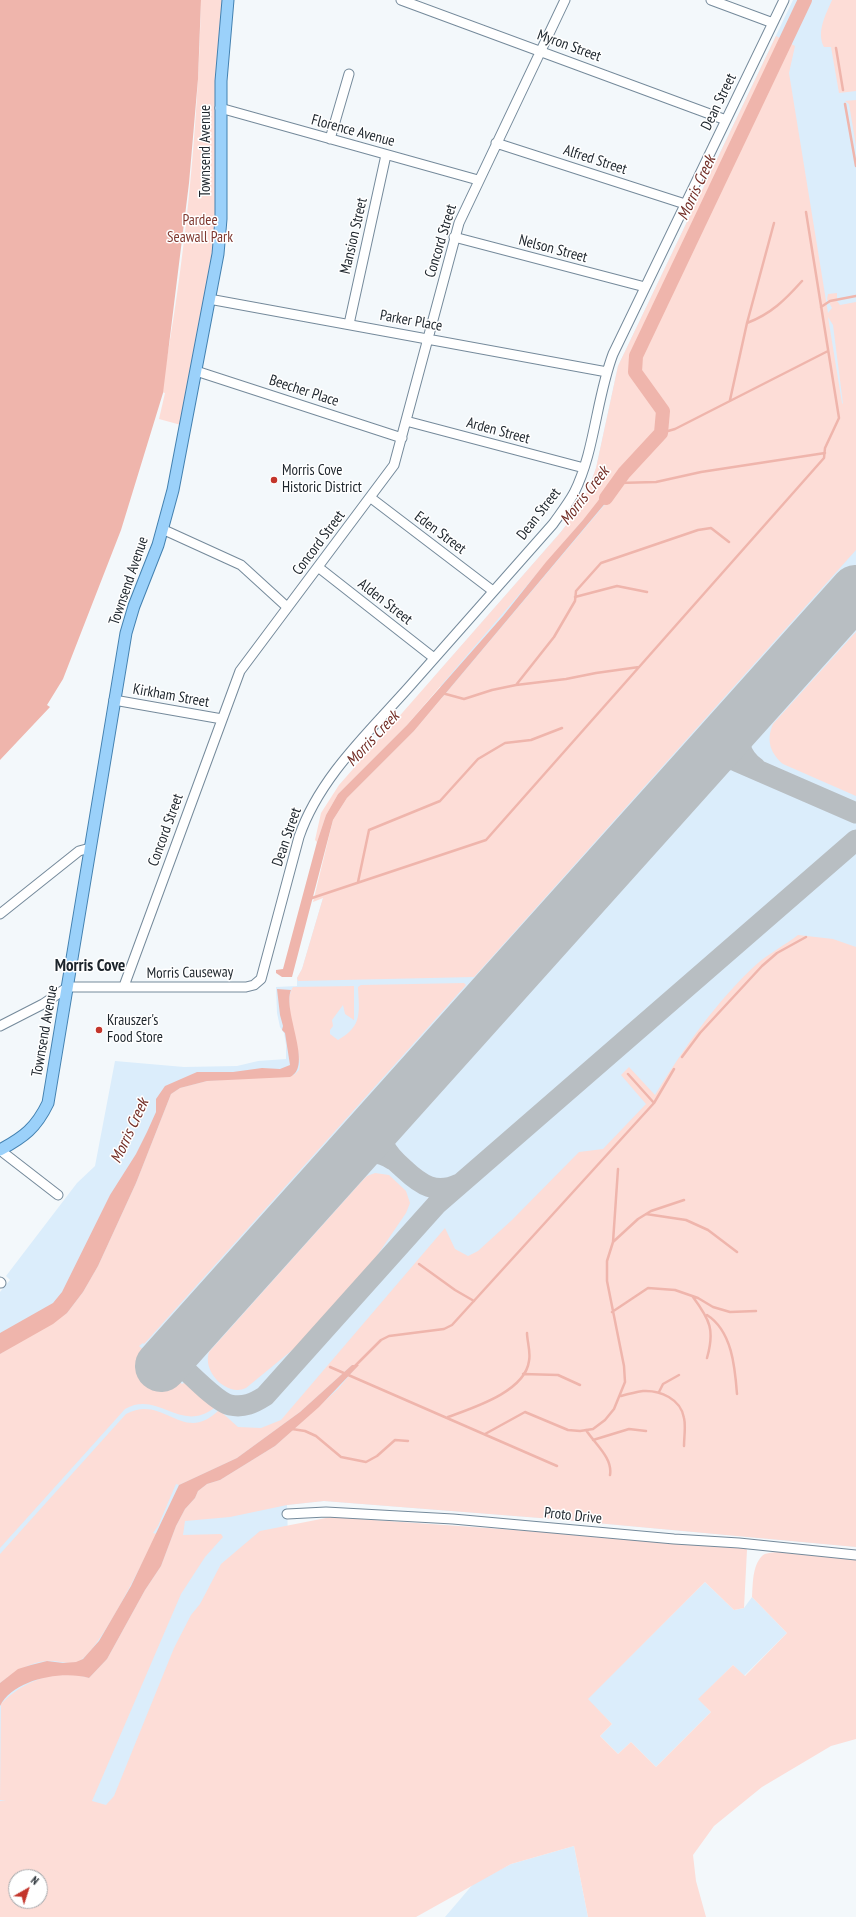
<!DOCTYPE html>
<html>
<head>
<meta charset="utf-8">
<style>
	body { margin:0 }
	#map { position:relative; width:856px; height:1917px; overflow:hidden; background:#f3f8fb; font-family:"PT Sans Narrow",sans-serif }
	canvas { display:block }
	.north { position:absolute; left:8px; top:1869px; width:40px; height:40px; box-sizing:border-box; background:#fff; border:1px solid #a5a8ab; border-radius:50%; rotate:39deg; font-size:11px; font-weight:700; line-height:16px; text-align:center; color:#1d252c }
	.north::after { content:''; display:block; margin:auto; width:14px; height:18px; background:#c3352b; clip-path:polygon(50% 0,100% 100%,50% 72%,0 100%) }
</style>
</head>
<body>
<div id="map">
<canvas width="856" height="1917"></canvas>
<div class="north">N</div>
</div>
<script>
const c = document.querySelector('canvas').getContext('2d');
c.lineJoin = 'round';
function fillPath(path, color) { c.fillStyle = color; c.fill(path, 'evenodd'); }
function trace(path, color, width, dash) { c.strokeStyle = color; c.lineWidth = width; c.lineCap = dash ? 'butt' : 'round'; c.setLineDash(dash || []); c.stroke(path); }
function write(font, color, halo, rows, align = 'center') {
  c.font = font + ' "PT Sans Narrow",sans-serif'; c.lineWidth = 3; c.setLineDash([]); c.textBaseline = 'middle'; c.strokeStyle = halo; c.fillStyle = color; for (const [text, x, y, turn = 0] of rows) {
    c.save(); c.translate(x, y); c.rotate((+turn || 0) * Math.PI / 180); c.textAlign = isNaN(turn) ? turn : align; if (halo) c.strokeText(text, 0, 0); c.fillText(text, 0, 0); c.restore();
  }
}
const built = new Path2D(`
	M793,0H856V1547L553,1519L324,1501L287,1505L288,1539L239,1658L40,1880V1877H16L0,1882V1292L10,1280L6,1276L77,1183L95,1166L115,1061L184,1067L237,1066L258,1061L286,1059V1045L284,1033L280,1027L277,1013L276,987L297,986V978L302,969L323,898L443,700L440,685L433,678L560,533L578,510L588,490L596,468L618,366Z
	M705,1582L734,1610L744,1608L752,1597L787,1633L744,1676L733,1665L699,1699L711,1712L656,1767L631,1742L618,1754L600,1736L612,1724L587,1699Z
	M574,1846L588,1917H445L474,1883L511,1864Z`);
const green = new Path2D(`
	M201,0H223L215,100L216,227L192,373L181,425L159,419L165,393L161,392C185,263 198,131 201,0Z
	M832,0H856V91L839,93L831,47H824C816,32 826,14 832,0Z
	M776,36L795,46L789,73L828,313L832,308L827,299L828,294L837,293V301L840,305L856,302V550L474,977L298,981L297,978L302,969L323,898L313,902L333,820L347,798L414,731L618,489L583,520L407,725L338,794L326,815L317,842L315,840L321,813L339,785L560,533L578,510L588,490L596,468L618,366ZM828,317L833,325L843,404L842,403Z
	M856,100V146L849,104L845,101Z
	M856,632V796L783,764C770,753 766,740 773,724Z
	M798,935L833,939L856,947V1547L553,1519L324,1501L287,1505L230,1517L185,1521L183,1535L221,1534L223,1537L205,1557L181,1594L92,1801L106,1805L114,1796L174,1648L191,1615L200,1604L221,1564L260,1531L331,1517L743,1546L747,1550L744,1608L734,1610L705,1582L588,1699L612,1724L600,1736L618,1754L631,1742L656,1767L711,1712L698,1699L733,1665L745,1676L787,1633L752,1597C753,1585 752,1566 762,1556C771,1546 841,1558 856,1560V1739L831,1746L762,1787L714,1826L693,1855L696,1881L706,1917H588L574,1846L511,1864L416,1917H0V1801L6,1800H0L1,1704C24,1680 57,1668 89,1678L107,1659L145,1590L161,1566L176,1526L185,1509L195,1498L198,1491L207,1484L220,1480L275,1446L338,1389L358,1365H352L300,1412L237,1458L179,1485L176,1484L158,1526L153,1533L157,1534C144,1558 99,1655 77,1662C66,1665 57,1660 46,1661C28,1663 14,1672 0,1683V1554L126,1414C164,1393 183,1446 219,1410L238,1427L261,1428L281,1420L445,1228L455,1249L468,1256L478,1251L512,1220L579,1152L603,1149L646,1104L621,1075L629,1067L655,1095C684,1048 717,1000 758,963C770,953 785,945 798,935ZM16,1877H40V1901H16Z
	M464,983L466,985L144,1344L143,1343L139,1346L182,1384L186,1382L214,1408C180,1434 159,1390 125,1409L0,1548V1354L67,1313L83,1292L98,1266L136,1183L171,1094L180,1088L207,1081L294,1075L299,1070L300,1064C299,1044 282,1003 293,987L354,986V1020L345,1014L343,1005L332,1020L333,1026L330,1030V1034L338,1040C363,1026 359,1012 358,987L361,985Z
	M375,1173L389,1175L406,1191L410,1203L406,1213L374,1260L296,1347L246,1388C227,1397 202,1372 209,1352L362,1181L367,1176Z`);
const water = new Path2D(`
	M0,0H201L198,79L189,183L163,393L121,530L63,679L47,705L50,707L0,760Z
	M612,483H618V488L414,731L347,798L333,820L292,977H282L276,973V970L283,969L317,842L326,815L338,794L407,725L503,616L546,562L583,520Z
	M277,989L291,990C282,1011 314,1067 290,1077L207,1081L180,1088L171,1094L136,1183L98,1266L83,1292L67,1313L53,1324L0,1354V1333L53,1303L62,1292L110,1195L136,1154L147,1132L156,1112V1099L165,1086L197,1072H233L262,1068L280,1069L290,1065L285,1033L282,1030L283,1026L280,1015Z
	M352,1365H359L319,1407L275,1446L220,1480L207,1484L198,1491L195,1498L185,1509L176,1526L161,1566L145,1590L107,1659L89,1678C63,1670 13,1679 0,1706V1683L18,1669L31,1665L47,1661L63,1663L76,1662L83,1659L99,1641L131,1586L179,1485L237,1458L300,1412Z`);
const stream = new Path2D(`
	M836,48L843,90
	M845,104L856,166
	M821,307L830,301L856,296
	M747,323C771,314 785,300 802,281
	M730,400L747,323L774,223
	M661,433L675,429L828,351
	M618,483L656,482L701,472L825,453
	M575,597L617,586L647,592
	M516,685L554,637L575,601L576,591L601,563L698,530L711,528L729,542
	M442,693L464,699L492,690L516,685L566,679L596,673L639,667
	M358,882L369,830L440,801L478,759L505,743L531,740L562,728
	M312,898L486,840L824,458L825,448L839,418L806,212
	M682,1057L700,1033L762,966L777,953L806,937
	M628,1074L654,1103
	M646,1214L686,1220L708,1230L737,1252
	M613,1242L618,1169
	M419,1264L455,1290L474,1301
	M693,1297C710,1320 715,1330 707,1358
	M612,1312L648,1288L675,1290L698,1298L713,1307L730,1312L756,1311
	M707,1315C732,1331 735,1367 737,1394
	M355,1366L381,1340L389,1336L444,1329L452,1325L654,1103L674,1069
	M330,1367L557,1466
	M523,1374L558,1375L580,1385
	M659,1392L663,1384L679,1375
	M621,1396C628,1394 636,1392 643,1391C660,1390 681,1399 684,1418C686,1426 684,1437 684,1446
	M448,1417C472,1408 525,1392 529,1361C531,1352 527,1341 527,1333
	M292,1429L305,1431L316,1436L341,1457L366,1462L377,1456L395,1440L408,1441
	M586,1430C595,1444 613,1458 610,1475
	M485,1434L525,1412L568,1430L580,1431L593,1429L605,1420L614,1409L625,1382L624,1366L607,1281V1261L613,1242L638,1219L651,1211L684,1200
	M593,1440L629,1429L646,1431`);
const river = new Path2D(`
	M606,498L624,473L661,433L663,411L635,372L636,356L805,0`);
const taxiway = new Path2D(`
	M743,717C737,738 737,754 756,768
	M698,767L718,758L734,760L856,813
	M386,1115C384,1124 381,1136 384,1145C388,1155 396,1162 404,1169C421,1185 436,1195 459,1184
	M345,1160C363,1152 376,1149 393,1160
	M170,1355C182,1366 216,1402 230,1405C244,1408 254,1403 265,1396L437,1204L856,840`);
const runway = new Path2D(`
	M161,1366L856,591`);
const minor = new Path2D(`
	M401,0L726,120
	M711,0L773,23
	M220,108L478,180
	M330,139L349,74
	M496,143L685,204
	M454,237L645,287
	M209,299L607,372
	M349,324L386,155
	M196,371L402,438
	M406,421L584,468
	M371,498L493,591
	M162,529L241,565L287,607
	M318,567L434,658
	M114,700L222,719
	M0,914L79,851L90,848
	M124,986L240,671L394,465L459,223L565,0
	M0,1026L43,1004L68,987H246L254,985L261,979L299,837C319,778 368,733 409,687C457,632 505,578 553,524C560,514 568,504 574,493C595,451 596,399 613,354L784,0
	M0,1150L58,1195
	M0,1282L1,1283
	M287,1514L326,1512L453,1519L674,1539L739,1543L856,1555`);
const major = new Path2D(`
	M0,1150C24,1137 36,1128 48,1103L126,633L134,606L158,545L173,490L218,254L221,219V81L228,0`);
const markers = [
	[274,480,4,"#c3352b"],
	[99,1030,4,"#c3352b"]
];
const streetNames = [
	["Myron Street",569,46,20],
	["Dean Street",719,102,-64],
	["Florence Avenue",353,131,15],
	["Townsend Avenue",206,151,-90],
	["Alfred Street",595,160,18],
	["Mansion Street",354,236,-77],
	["Concord Street",441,241,-73],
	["Nelson Street",553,249,15],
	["Parker Place",411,321,10],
	["Beecher Place",304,391,18],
	["Arden Street",498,431,15],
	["Dean Street",539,514,-52],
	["Eden Street",440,533,37],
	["Concord Street",319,543,-53],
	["Townsend Avenue",129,581,-71],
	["Alden Street",385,602,38],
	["Kirkham Street",171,696,10],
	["Concord Street",166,830,-70],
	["Dean Street",287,837,-71],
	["Morris Causeway",190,973,-1],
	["Townsend Avenue",45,1031,-80],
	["Proto Drive",573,1516,6]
];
const parkNames = [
	["Pardee",200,221],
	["Seawall Park",200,238]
];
const poiNames = [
	["Morris Cove",282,471],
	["Historic District",282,488],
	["Krauszer's",107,1021],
	["Food Store",107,1038]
];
const waterNames = [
	["Morris Creek",697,188,-65],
	["Morris Creek",585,496,-52],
	["Morris Creek",373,739,-47],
	["Morris Creek",130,1131,-65]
];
const quarterNames = [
	["Morris Cove",90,966]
];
fillPath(built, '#dbedfb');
fillPath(green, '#fdddd7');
fillPath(water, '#efb5ac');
trace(stream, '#efb5ac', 2.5);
trace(river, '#efb5ac', 14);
trace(taxiway, '#b8bec2', 21);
trace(runway, '#b8bec2', 52);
trace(minor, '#758a9b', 11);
trace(major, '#4381b0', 13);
trace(minor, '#fff', 9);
trace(major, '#9bd1fa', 11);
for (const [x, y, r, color] of markers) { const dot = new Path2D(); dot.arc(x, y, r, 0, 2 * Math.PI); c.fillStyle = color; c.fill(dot); trace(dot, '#fff', 1.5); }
write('15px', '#1d252c', '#fff', streetNames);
write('15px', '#7f3930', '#fff', parkNames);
write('15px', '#1d252c', '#fff', poiNames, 'left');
write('italic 16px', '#732e26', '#fff', waterNames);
write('bold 17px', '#1d252c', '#fff', quarterNames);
</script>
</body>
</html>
